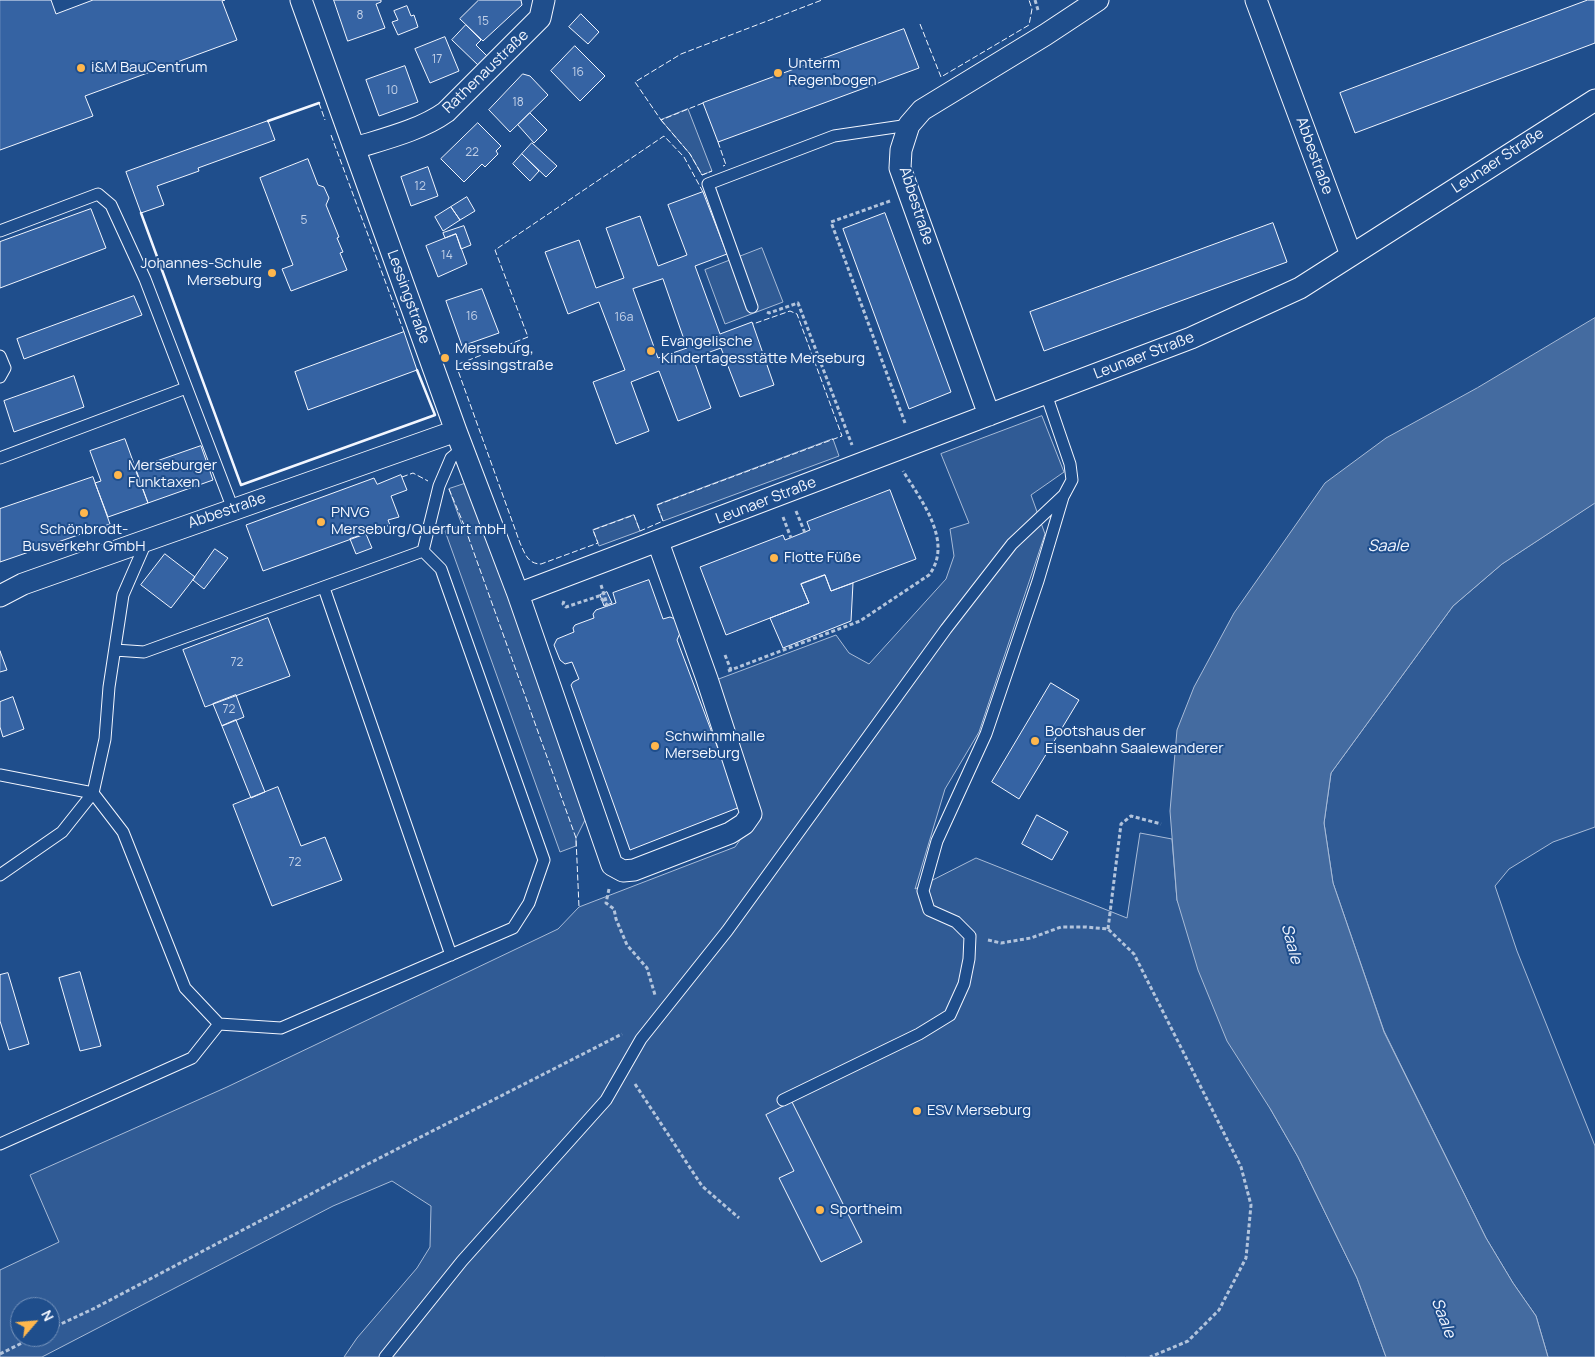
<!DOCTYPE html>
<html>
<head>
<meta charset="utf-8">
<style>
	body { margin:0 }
	#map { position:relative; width:1595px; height:1357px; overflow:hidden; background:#1f4e8c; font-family:Manrope,sans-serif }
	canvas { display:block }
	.north { position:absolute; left:10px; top:1297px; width:50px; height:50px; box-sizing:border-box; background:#1f4e8c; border:1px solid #7391ba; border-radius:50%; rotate:63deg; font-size:14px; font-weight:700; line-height:20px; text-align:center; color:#f2f6ff }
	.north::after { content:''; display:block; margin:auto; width:18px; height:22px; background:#ffb74d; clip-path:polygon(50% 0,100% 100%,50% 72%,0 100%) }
</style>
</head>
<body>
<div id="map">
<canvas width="1595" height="1357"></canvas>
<div class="north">N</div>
</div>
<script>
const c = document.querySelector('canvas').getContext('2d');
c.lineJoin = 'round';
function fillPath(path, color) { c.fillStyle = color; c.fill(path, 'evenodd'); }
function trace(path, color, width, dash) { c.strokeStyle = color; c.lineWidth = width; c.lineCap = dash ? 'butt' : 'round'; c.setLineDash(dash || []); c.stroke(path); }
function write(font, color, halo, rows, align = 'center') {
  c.font = font + ' Manrope,sans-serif'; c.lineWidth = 4; c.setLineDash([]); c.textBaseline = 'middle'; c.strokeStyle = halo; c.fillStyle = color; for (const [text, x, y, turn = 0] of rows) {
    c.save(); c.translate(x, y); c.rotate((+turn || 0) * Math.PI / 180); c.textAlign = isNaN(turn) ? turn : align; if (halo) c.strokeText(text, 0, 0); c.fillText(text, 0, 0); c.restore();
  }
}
const built = new Path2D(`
	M688,109L712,171L702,175L690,154L661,120Z
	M762,248L783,302L725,324L705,270Z
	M1042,416L1064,472L1031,495L1045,534L979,732L945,789L915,889L976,858L1127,918L1140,833L1172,839L1177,900L1271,1110L1298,1157L1357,1278L1386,1357H344L357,1338L417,1268L430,1247L431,1206L392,1181L333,1206L42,1357H0V1270L59,1242L30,1175L227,1087L558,929L579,907L735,847L757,816L716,680L836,635L849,653L869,664L946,579L954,556L950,529L969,523L941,454ZM20,1307H50V1337H20Z
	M833,439L839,456L663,521L657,505Z
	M467,483L587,816L576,838V846L560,852L445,531L462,525L449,489Z
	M1595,503V827L1553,842L1509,869L1495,886L1517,951L1595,1146V1357H1548L1536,1316L1513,1283L1486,1238L1384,1031L1333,883L1324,823L1331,773L1453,606L1502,564Z
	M634,515L640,531L599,546L593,530Z`);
const water = new Path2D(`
	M1595,318V503L1502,564L1453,606L1331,773L1324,823L1333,883L1384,1032L1486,1238L1513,1283L1536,1316L1548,1357H1386L1357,1278L1298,1157L1271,1110L1227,1041L1198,970L1177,900L1170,811L1177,730L1194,687L1234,613L1325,483L1386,438L1477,388Z`);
const building = new Path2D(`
	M0,0H51L56,14L93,0H225L222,1L237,40L85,96L93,116L0,150Z
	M334,0H381V2L376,4L385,28L348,41Z
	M479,0H521L522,5L483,41L460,19Z
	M1588,0H1595V43L1355,133L1340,93Z
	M407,6L411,16L414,15L418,27L398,35L392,22L398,20L394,11Z
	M581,14L599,32L588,44L569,27Z
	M466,25L481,40L476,45L488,57L479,66L452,40Z
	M904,29L919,68L718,142L703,103Z
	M445,37L459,71L430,83L415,49Z
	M575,46L605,76L580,101L551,71Z
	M405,66L418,102L379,116L366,80Z
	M523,74L530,76L548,95L510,132L489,110Z
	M530,113L547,130L534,143L518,125Z
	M268,121L275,140L198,168L199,171L157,186L164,205L141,213L126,172Z
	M478,123L501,146L496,151L498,154L485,167L482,164L464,182L441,159Z
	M532,143L557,166L546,177L522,154Z
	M522,154L539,171L530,181L513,164Z
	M308,159L318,185L324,187L329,198L326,205L339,237L337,238L343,252L340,253L347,270L291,291L282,269L293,265L260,178Z
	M428,167L438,196L411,206L401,177Z
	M703,192L727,254L695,266L720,334L752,322L774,385L740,397L721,348L693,358L711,408L678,421L659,371L631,382L649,431L616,444L593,382L625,370L599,302L568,314L545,252L579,240L596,288L624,278L606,228L640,216L658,266L687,255L668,205ZM663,279L687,348L658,358L633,289Z
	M467,197L475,211L460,220L451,207Z
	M451,207L460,220L443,231L435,217Z
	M91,209L106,248L0,288V242Z
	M885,213L951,392L909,409L843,229Z
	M1273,223L1287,262L1044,351L1030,312Z
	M464,226L471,245L461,249L456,234L445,238L443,233Z
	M456,234L467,264L438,277L426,246Z
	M482,289L499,333L462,346L446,301Z
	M134,296L142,315L24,359L17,339Z
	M404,332L417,370L308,410L295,372Z
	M74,376L84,407L14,432L4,401Z
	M125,439L148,503L108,517L95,483L101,481L90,451Z
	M201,446L213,480L148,503L135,469Z
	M401,475L407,490L391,496L399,517L388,520L390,525L263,571L246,525L374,478L377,484Z
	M93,477L110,524L0,562V509Z
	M890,490L916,559L831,591L825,575L801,584L809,603L726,635L700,567L783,535L785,540L810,530L807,522Z
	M366,534L372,548L356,554L350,539Z
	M215,549L228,558L204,589L193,580Z
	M165,554L195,577L171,608L141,585Z
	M825,575L831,591L853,583L851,621L783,648L770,618L809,603L801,584Z
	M649,580L663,619L670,617L675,619L680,633L677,640L740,807L630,850L571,685L573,682L579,679L572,662L565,664L560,660L554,645L557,639L574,632L573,628L575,625L594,618L593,614L596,610L616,603L613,593Z
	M607,592L612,603L604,606L600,595Z
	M268,618L290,676L205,707L183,650Z
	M0,651L7,670L0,672Z
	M1051,683L1079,700L1019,799L992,782Z
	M236,695L244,717L222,726L213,704Z
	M13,697L24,729L3,737L0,727V702Z
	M236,720L265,792L251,798L222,726Z
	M278,787L301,846L325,837L342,880L272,906L233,805Z
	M1037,815L1068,832L1052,860L1022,844Z
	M80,972L101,1046L80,1051L59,978Z
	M8,973L29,1044L9,1050L0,1021V975Z
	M792,1102L862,1242L821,1262L779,1178L794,1171L766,1115Z`);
const path = new Path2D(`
	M1035,0L1038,10
	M890,201L831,222L905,423
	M767,312L769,313L798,303L852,445
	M796,511L805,533
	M783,517L791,538
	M601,585L606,601
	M564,601L563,604L566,607L599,596L608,606
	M725,655L731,670
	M728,671L860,621L929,575C954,542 921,500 903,471
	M609,889L606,903L614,909L616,919L627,945L647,968L655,995
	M1108,929L1121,824L1131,816L1161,824
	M988,940L1001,943L1031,938L1061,927H1086L1108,929L1134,954L1241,1167L1251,1205L1246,1258L1219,1310L1188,1341L1150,1357
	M635,1084L702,1186L739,1218
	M50,1329L95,1308L364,1166L622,1034
	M0,1354L34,1337`);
const service = new Path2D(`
	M0,231L98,194L111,205L145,279L233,509
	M752,307L708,184L834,136L909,125
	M0,356L5,368L0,377
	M0,458L186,388
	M324,588L451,955
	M115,650L144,652L423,551
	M0,775L93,793L123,832L185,988L219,1024L281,1028L513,928L529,903L544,860L441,569L423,551L439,486L451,458L463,448
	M0,875L62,832L93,793L105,739L109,687L123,595L147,540
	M783,1100L919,1034L950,1015L964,984L969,959L970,936L956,922L929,910L923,891L937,841L986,734L1038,581L1063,497
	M0,1144L192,1058L219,1024
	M385,1357L462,1261L606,1100L641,1039L727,931L946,629L1012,544L1064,495L1072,480L1070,464L1046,394`);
const minor = new Path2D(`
	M301,0L456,431L518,594L612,865L623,871L634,870L730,833L744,824L751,814L707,679L658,542
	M1256,0L1351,255
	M355,148C384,139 421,130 446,112L540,18L544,0
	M989,415L900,168L901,150L909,125L922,110L1045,35L1098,0
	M518,594L1191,338L1300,288L1595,100
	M0,596L23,584L456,431`);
const fence = new Path2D(`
	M920,24L941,77L1029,25L1032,9L1029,0
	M319,103L325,120
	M703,103L661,120L635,82L681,54L822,0
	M661,120L690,154L702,175L712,171
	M331,135L404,332
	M718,142L726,165L723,166
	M703,192L684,157L664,136L495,250L528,337L456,365L520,543C525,554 528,564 541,564L598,543L593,530L634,515L640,531L663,521L657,505L842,436L797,314L790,311L753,324
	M402,477L413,473L428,481
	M449,489L464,525L576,838L579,907`);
const wall = new Path2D(`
	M268,121L319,103
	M141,213L241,485L435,415L417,370`);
const markers = [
	[81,68,5,"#ffb74d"],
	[778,73,5,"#ffb74d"],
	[272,273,5,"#ffb74d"],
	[651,351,5,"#ffb74d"],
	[445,358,5,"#ffb74d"],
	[118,475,5,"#ffb74d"],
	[84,513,5,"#ffb74d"],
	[321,522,5,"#ffb74d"],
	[774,558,5,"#ffb74d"],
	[1035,741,5,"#ffb74d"],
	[655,746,5,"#ffb74d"],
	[917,1111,5,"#ffb74d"],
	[820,1210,5,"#ffb74d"]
];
const numberNames = [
	["8",360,16],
	["15",483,22],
	["17",437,60],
	["16",578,73],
	["10",392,91],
	["18",518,103],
	["22",472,153],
	["12",420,187],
	["5",304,221],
	["14",447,256],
	["16",472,317],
	["16a",624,318],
	["72",237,663],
	["72",229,710],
	["72",295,863]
];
const poiNames = [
	["Unterm",788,64],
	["Regenbogen",788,81],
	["i&M BauCentrum",91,68],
	["Johannes-Schule",262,264,"right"],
	["Merseburg",262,281,"right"],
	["Evangelische",661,342],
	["Kindertagesstätte Merseburg",661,359],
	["Merseburg,",455,349],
	["Lessingstraße",455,366],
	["Merseburger",128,466],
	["Funktaxen",128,483],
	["PNVG",331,513],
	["Merseburg/Querfurt mbH",331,530],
	["Schönbrodt-",84,530,"center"],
	["Busverkehr GmbH",84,547,"center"],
	["Flotte Füße",784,558],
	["Bootshaus der",1045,732],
	["Eisenbahn Saalewanderer",1045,749],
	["Schwimmhalle",665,737],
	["Merseburg",665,754],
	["ESV Merseburg",927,1111],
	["Sportheim",830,1210]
];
const streetNames = [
	["Rathenaustraße",486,72,-44],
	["Abbestraße",1314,156,70],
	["Leunaer Straße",1498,161,-33],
	["Abbestraße",916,206,72],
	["Lessingstraße",408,297,70],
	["Leunaer Straße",1144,356,-21],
	["Leunaer Straße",766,501,-21],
	["Abbestraße",227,511,-19]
];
const waterNames = [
	["Saale",1388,547],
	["Saale",1291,944,75],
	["Saale",1443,1318,69]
];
fillPath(built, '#305b95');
trace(built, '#a8bbd7', 1);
fillPath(water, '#446ba0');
trace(water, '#a8bbd7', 1);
fillPath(building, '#3563a3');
trace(building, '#f2f6ff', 1);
trace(service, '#f2f6ff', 13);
trace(minor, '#f2f6ff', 23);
trace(path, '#b3c4dc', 3, [4, 2.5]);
trace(service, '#1f4e8c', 11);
trace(minor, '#1f4e8c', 21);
trace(fence, '#f2f6ff', 1, [6, 2.5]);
trace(wall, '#f2f6ff', 2.5);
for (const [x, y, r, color] of markers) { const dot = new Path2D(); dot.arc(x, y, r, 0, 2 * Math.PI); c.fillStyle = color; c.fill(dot); trace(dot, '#1f4e8c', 2); }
write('12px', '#c3d1e8', null, numberNames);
write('15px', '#f2f6ff', '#1f4e8c', poiNames, 'left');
write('15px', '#f2f6ff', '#1f4e8c', streetNames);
write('italic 16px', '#f2f6ff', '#1f4e8c', waterNames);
</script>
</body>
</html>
